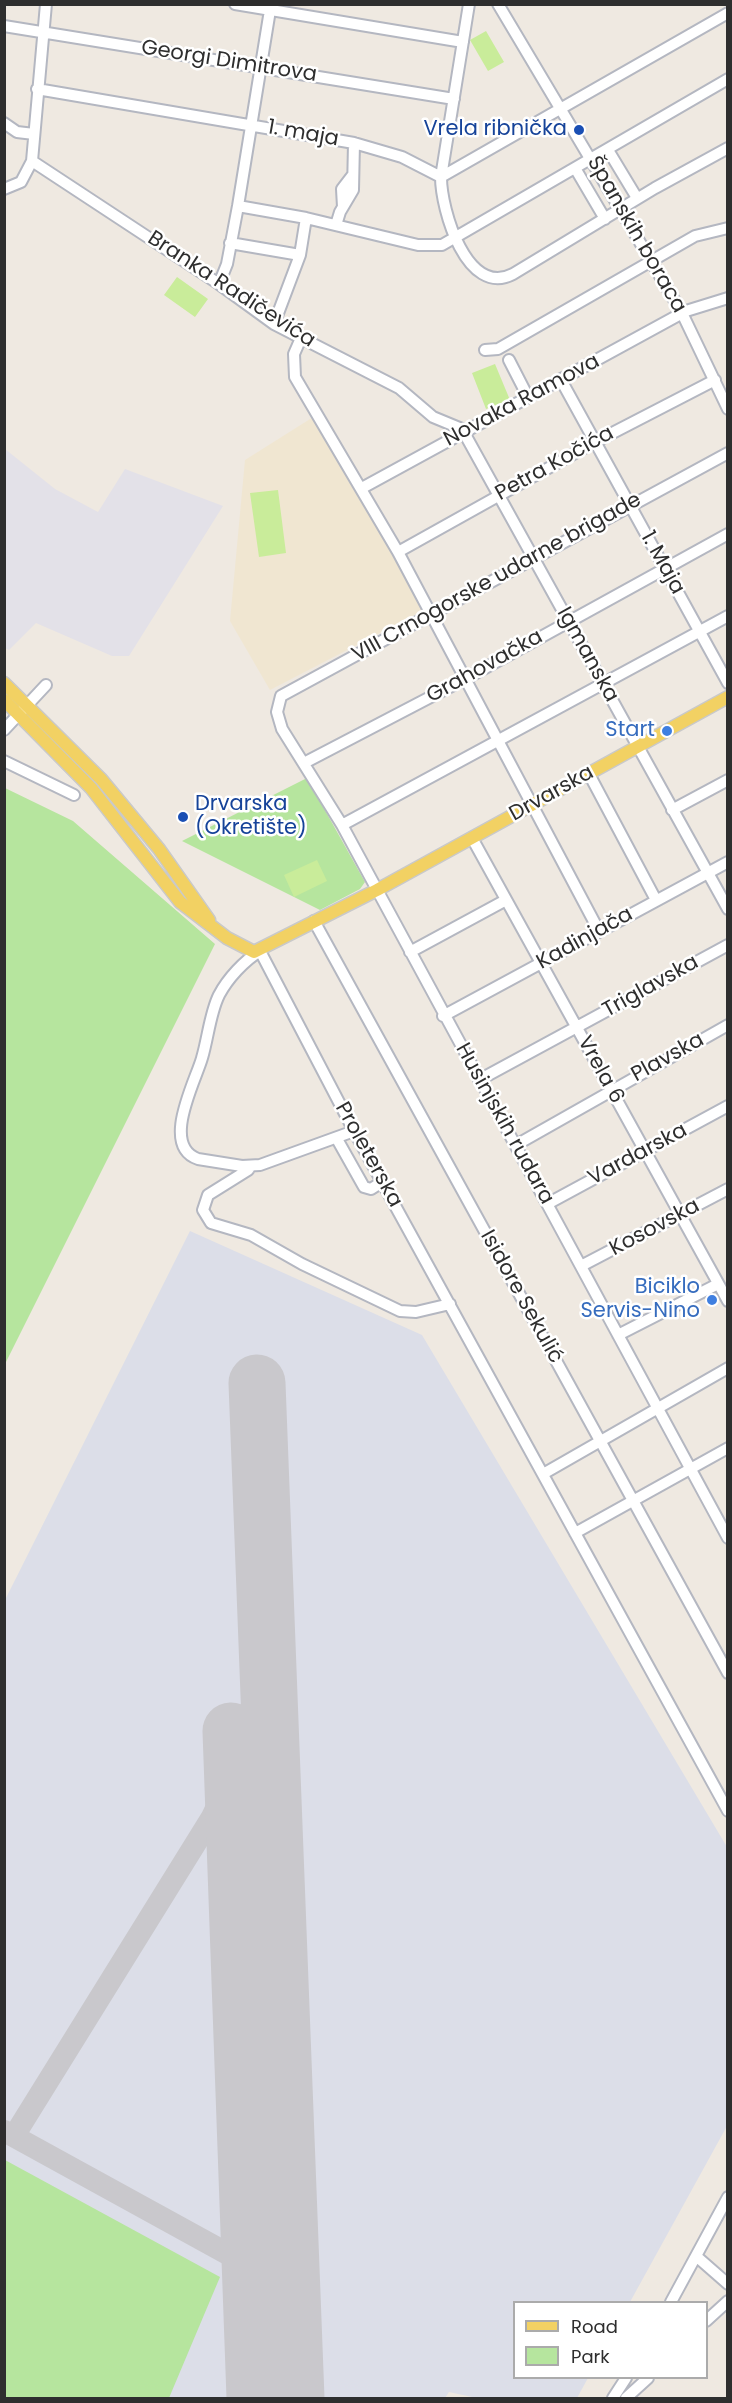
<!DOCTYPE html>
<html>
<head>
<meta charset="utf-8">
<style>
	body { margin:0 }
	#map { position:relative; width:732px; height:2403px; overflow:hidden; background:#efe9e1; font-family:Poppins,sans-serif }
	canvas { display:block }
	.frame { position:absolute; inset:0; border:6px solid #2e2e2e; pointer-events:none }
	.legend { position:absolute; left:513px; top:2301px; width:195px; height:78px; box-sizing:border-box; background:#fff; border:2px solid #ababab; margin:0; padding:8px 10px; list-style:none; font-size:18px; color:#2e2e2e }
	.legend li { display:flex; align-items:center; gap:12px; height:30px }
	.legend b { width:30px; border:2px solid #ababab }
</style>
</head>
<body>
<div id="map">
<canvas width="732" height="2403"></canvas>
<div class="frame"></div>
<ul class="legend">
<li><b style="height:8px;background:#f2d163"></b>Road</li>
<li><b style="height:16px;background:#b6e59e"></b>Park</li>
</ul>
</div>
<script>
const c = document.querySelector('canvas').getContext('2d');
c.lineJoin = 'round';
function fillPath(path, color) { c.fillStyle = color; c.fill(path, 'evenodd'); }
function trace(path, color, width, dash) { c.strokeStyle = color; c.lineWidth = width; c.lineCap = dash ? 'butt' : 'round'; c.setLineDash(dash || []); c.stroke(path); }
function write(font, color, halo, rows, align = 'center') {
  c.font = font + ' Poppins,sans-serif'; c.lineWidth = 5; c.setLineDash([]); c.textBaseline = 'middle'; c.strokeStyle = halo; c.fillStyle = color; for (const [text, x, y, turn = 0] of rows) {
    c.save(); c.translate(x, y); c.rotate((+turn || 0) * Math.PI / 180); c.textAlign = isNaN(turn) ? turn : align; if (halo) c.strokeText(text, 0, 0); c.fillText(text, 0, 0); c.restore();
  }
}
const industrial = new Path2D(`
	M5,449L55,489L98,512L125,469L223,506L129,656H112L36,623L9,650L5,648Z`);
const education = new Path2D(`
	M318,414L426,609L270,690L230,621L245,460Z`);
const airport = new Path2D(`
	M190,1231L422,1335L727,1847V2126L630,2302H514V2378H588L577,2398H477L449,2392L445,2398H5L4,1602Z`);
const green = new Path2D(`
	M307,778L365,882L360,889L320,910L182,841Z
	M5,788L73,821L215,944L5,1364Z
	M5,2160L220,2277L169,2398H5Z`);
const pitch = new Path2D(`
	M486,31L504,62L488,71L470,40Z
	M177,277L208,299L195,317L164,295Z
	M495,364L510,400L486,409L472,373Z
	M278,490L286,553L259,557L250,493Z
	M317,860L327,881L294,897L284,875Z`);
const taxiway = new Path2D(`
	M212,1817L225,1818L234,1825
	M4,2131L228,2254L243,2249L249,2241
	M14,2136L212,1817L232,1775
	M228,2254L244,2264L250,2276`);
const runway = new Path2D(`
	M257,1383L296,2398
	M231,1731L255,2398`);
const minor = new Path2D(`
	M235,4L463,42
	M498,4L682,313L728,409
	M4,26L454,99
	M37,89L354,143L402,157L441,177C441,210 467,298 513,274L655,188L728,148
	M4,123L17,132L34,134
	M608,150L637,198
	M32,161L219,284L274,324L399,388L433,417L462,429L728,909
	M575,168L605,219
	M441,177L728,13
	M441,177L469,4
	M4,189L21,182L32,161L46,4
	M238,206L306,218L418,245H442L728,79
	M343,207L342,189L352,176
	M336,225L340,212L353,190L354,143
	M230,243L300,255
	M219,284L227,264L238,206L271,4
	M274,324L300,255L306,218
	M301,338L294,354L295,377L398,552L599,931
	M485,350L498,349L695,236L728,228
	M509,360L528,397
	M561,380L728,683
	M728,453L281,696L277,712L282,729L342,825L728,1538
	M362,488L686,311L728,298
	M398,552L595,442L715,380
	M4,730L46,685
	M4,761L74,795
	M304,763L465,679L728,534
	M589,774L656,900
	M672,810L728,780
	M342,825L728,616
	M472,838L728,1301
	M314,921L728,1673
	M410,952L506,900
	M443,1016L728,862
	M479,1080L728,945
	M354,1131L260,1165L242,1166L198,1159C160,1146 196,1080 202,1058C208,1038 210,1013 219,995C228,978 244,961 260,951L354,1131L728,1811
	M337,1139L364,1187L371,1189L382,1182
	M516,1145L728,1025
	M251,1166L248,1170L208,1195L203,1210L211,1223L251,1235L302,1264L400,1311L416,1312L450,1304
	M549,1203L728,1106
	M581,1266L728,1189
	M618,1335L718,1284
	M543,1474L728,1368
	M575,1533L728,1448
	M696,2256L728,2284
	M671,2302L728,2197
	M706,2321L728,2301
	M613,2398L626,2378
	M626,2398L648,2378`);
const major = new Path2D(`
	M4,683L101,779L159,849L209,920
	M4,700L91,788L180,902L227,938L254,952L377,890L728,697`);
const markers = [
	[579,130,6,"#1a4fb4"],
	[667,731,6,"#3f7fe0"],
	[183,817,6,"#1a4fb4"],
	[712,1300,6,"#3f7fe0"]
];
const streetNames = [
	["Georgi Dimitrova",229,62,9],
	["1. maja",303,134,10],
	["Španskih boraca",636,235,60],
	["Branka Radičevića",231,290,33],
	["Novaka Ramova",522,401,-28],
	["Petra Kočića",555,464,-29],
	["1. Maja",662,563,61],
	["VIII Crnogorske udarne brigade",497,578,-29],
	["Igmanska",587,655,61],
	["Grahovačka",485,667,-29],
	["Drvarska",552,794,-29],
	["Kadinjača",585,939,-29],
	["Triglavska",651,987,-29],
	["Plavska",668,1058,-29],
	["Vrela 6",600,1070,61],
	["Husinjskih rudara",504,1124,61],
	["Proleterska",368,1155,61],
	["Vardarska",638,1155,-28],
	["Kosovska",655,1228,-28],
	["Isidore Sekulić",521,1297,61]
];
const transitNames = [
	["Vrela ribnička",567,130],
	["Drvarska",195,805,"left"],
	["(Okretište)",195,829,"left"]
];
const shopNames = [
	["Start",655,731],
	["Biciklo",700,1288],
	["Servis-Nino",700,1312]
];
fillPath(industrial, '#e3e1e8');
fillPath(education, '#f0e6d1');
fillPath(airport, '#dcdee8');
fillPath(green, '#b6e59e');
fillPath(pitch, '#c9ec9a');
trace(taxiway, '#c9c8cc', 22);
trace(runway, '#c9c8cc', 57);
trace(minor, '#b4b7c1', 14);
trace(major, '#c9c9c9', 15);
trace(minor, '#fff', 10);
trace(major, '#f2d163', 12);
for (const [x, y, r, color] of markers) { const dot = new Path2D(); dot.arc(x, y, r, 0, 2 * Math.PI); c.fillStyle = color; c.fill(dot); trace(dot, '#fff', 2); }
write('21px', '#2e2e2e', '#fff', streetNames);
write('21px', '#164399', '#fff', transitNames, 'right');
write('21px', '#366cbe', '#fff', shopNames, 'right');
</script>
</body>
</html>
